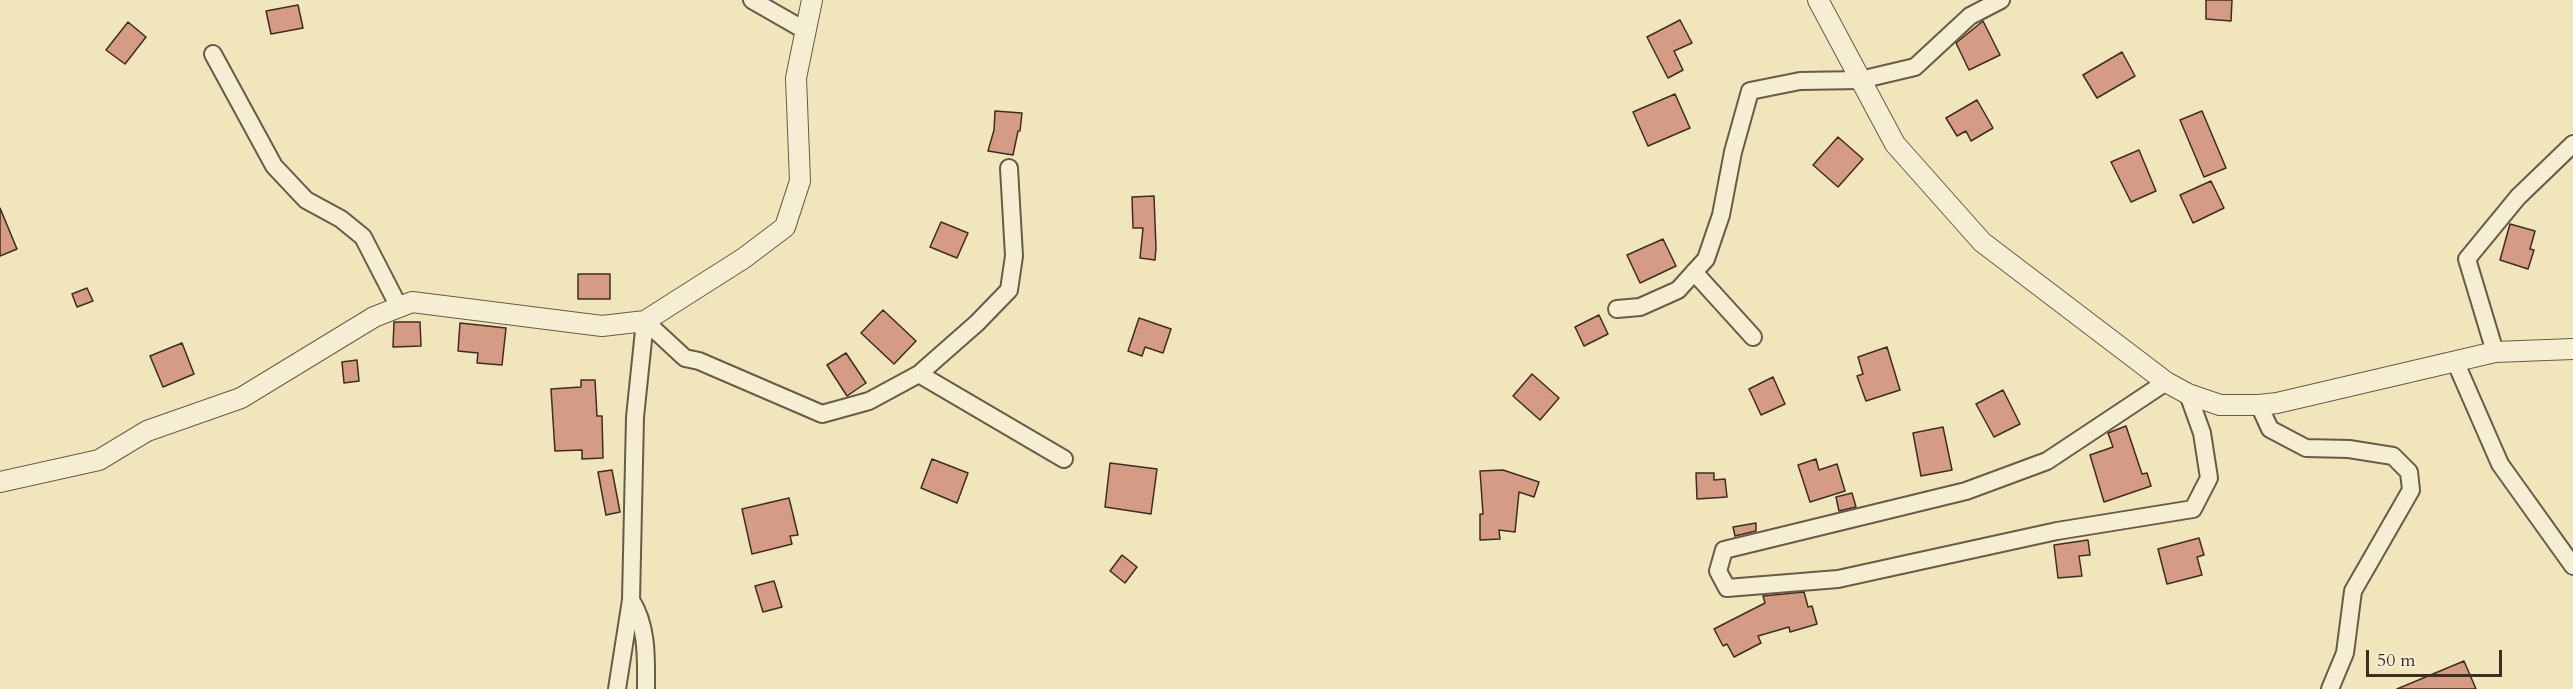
<!DOCTYPE html>
<html>
<head>
<meta charset="utf-8">
<style>
	body { margin:0 }
	#map { position:relative; width:2573px; height:689px; overflow:hidden; background:#f0e5bb; font-family:Cardo,serif }
	canvas { display:block }
	.scale { position:absolute; left:2366px; top:650px; width:136px; height:27px; box-sizing:border-box; border:3px solid #3e2d21; border-top:0; padding-left:8px; font-size:18px; line-height:21px; white-space:nowrap; color:#3e2d21; -webkit-text-stroke:4px #f5eed3; paint-order:stroke }
</style>
</head>
<body>
<div id="map">
<canvas width="2573" height="689"></canvas>
<div class="scale">50 m</div>
</div>
<script>
const c = document.querySelector('canvas').getContext('2d');
c.lineJoin = 'round';
function fillPath(path, color) { c.fillStyle = color; c.fill(path, 'evenodd'); }
function trace(path, color, width, dash) { c.strokeStyle = color; c.lineWidth = width; c.lineCap = dash ? 'butt' : 'round'; c.setLineDash(dash || []); c.stroke(path); }
const building = new Path2D(`
	M2206,0H2232L2231,21L2206,19Z
	M298,5L303,28L271,34L266,11Z
	M1680,20L1692,43L1674,51L1683,70L1668,78L1647,37Z
	M1983,21L2000,55L1969,70L1956,43Z
	M128,22L146,37L125,64L106,50Z
	M2122,52L2135,76L2097,98L2083,75Z
	M1675,94L1690,128L1648,146L1633,112Z
	M1977,100L1993,128L1971,141L1966,131L1957,136L1946,118Z
	M995,111L1022,113L1020,131H1018L1013,155L988,151L994,130Z
	M2202,111L2226,168L2204,177L2180,120Z
	M1838,137L1863,159L1838,187L1813,165Z
	M2139,150L2156,191L2131,202L2111,162Z
	M2211,181L2224,208L2193,223L2180,195Z
	M1154,196L1156,248L1155,260L1140,258L1143,228H1133L1132,197Z
	M0,208L17,249L0,256Z
	M941,222L968,233L957,258L930,247Z
	M2510,224L2535,231L2530,249L2534,250L2528,269L2500,260Z
	M1663,239L1676,266L1640,283L1627,255Z
	M578,274H610V299H578Z
	M87,288L93,301L77,307L72,294Z
	M883,310L916,341L894,364L861,333Z
	M1599,315L1608,334L1584,346L1575,327Z
	M1139,318L1171,329L1163,353L1145,347L1142,356L1128,351Z
	M394,322H420L421,346L393,347Z
	M460,323L506,328L502,365L477,363L478,353L458,351Z
	M182,343L194,374L163,387L150,356Z
	M1887,347L1900,390L1866,401L1857,376L1863,374L1858,357Z
	M846,353L866,383L847,396L827,365Z
	M357,360L359,381L344,383L342,362Z
	M1532,374L1559,398L1540,420L1513,396Z
	M1773,377L1785,404L1761,415L1749,389Z
	M581,380H595L597,416H602L603,458L582,459V450L555,451L551,389L581,387Z
	M2003,390L2020,424L1994,437L1976,404Z
	M2126,426L2142,474L2147,473L2151,486L2104,502L2090,455L2113,447L2108,433Z
	M1943,427L1952,470L1921,476L1913,433Z
	M932,459L968,473L957,503L921,488Z
	M1816,459L1819,470L1837,464L1845,491L1810,502L1798,465Z
	M1110,463L1157,469L1151,514L1105,507Z
	M612,470L620,512L606,515L598,472Z
	M1503,470L1539,482L1534,497L1519,492L1515,532L1499,530L1500,539L1480,540V514H1483L1480,471Z
	M1696,473H1714V480L1725,479L1727,497L1697,499Z
	M1852,493L1856,507L1839,511L1836,497Z
	M789,498L798,535L790,536L792,544L752,554L742,509Z
	M1756,523V531L1735,536L1733,527Z
	M2199,538L2204,555L2197,557L2202,575L2167,584L2158,549Z
	M2088,540L2090,555L2079,556L2082,576L2058,578L2054,545Z
	M1122,555L1137,567L1125,583L1110,571Z
	M774,581L782,607L763,612L755,586Z
	M1804,592L1808,607L1812,606L1817,624L1790,632L1789,627L1758,636L1761,643L1734,657L1727,644L1723,646L1714,629L1765,603L1763,596Z
	M2464,661L2476,689H2397Z`);
const minor = new Path2D(`
	M752,0L806,31
	M213,54L274,166L306,200L341,219L363,237L399,307
	M1694,272L1753,337
	M1617,309L1640,307L1678,290L1706,259L1721,215L1733,152L1750,91L1800,81L1860,80L1915,67L1970,16L2001,0
	M645,321L685,358L699,361L822,414L869,401L919,374L977,323L1009,290L1014,256L1009,168
	M2495,352L2467,259L2518,197L2573,144
	M2455,361L2500,464L2573,566
	M919,374L1064,459
	M2166,382L2047,461L1966,491L1724,550L1718,571L1727,588L1838,579L2057,531L2193,509L2209,478L2202,433L2188,394
	M2259,405L2270,429L2306,448L2349,449L2393,456L2409,472L2411,490L2353,591L2345,653L2330,689
	M631,600C648,627 646,659 646,689
	M617,689L631,600L635,417L645,321`);
const tertiary = new Path2D(`
	M1818,0L1895,144L1982,242L2166,382L2188,394L2220,405H2259L2277,403L2495,352L2573,349
	M0,482L99,460L147,431L241,398L374,317L412,302L602,326L645,321L744,258L785,227L800,181L796,78L812,0`);
fillPath(building, '#d69b85');
trace(building, '#3e2d21', 1.5);
trace(minor, '#6a5b48', 20);
trace(tertiary, '#6a5b48', 22);
trace(minor, '#f5eed3', 16);
trace(tertiary, '#f5eed3', 20);
</script>
</body>
</html>
